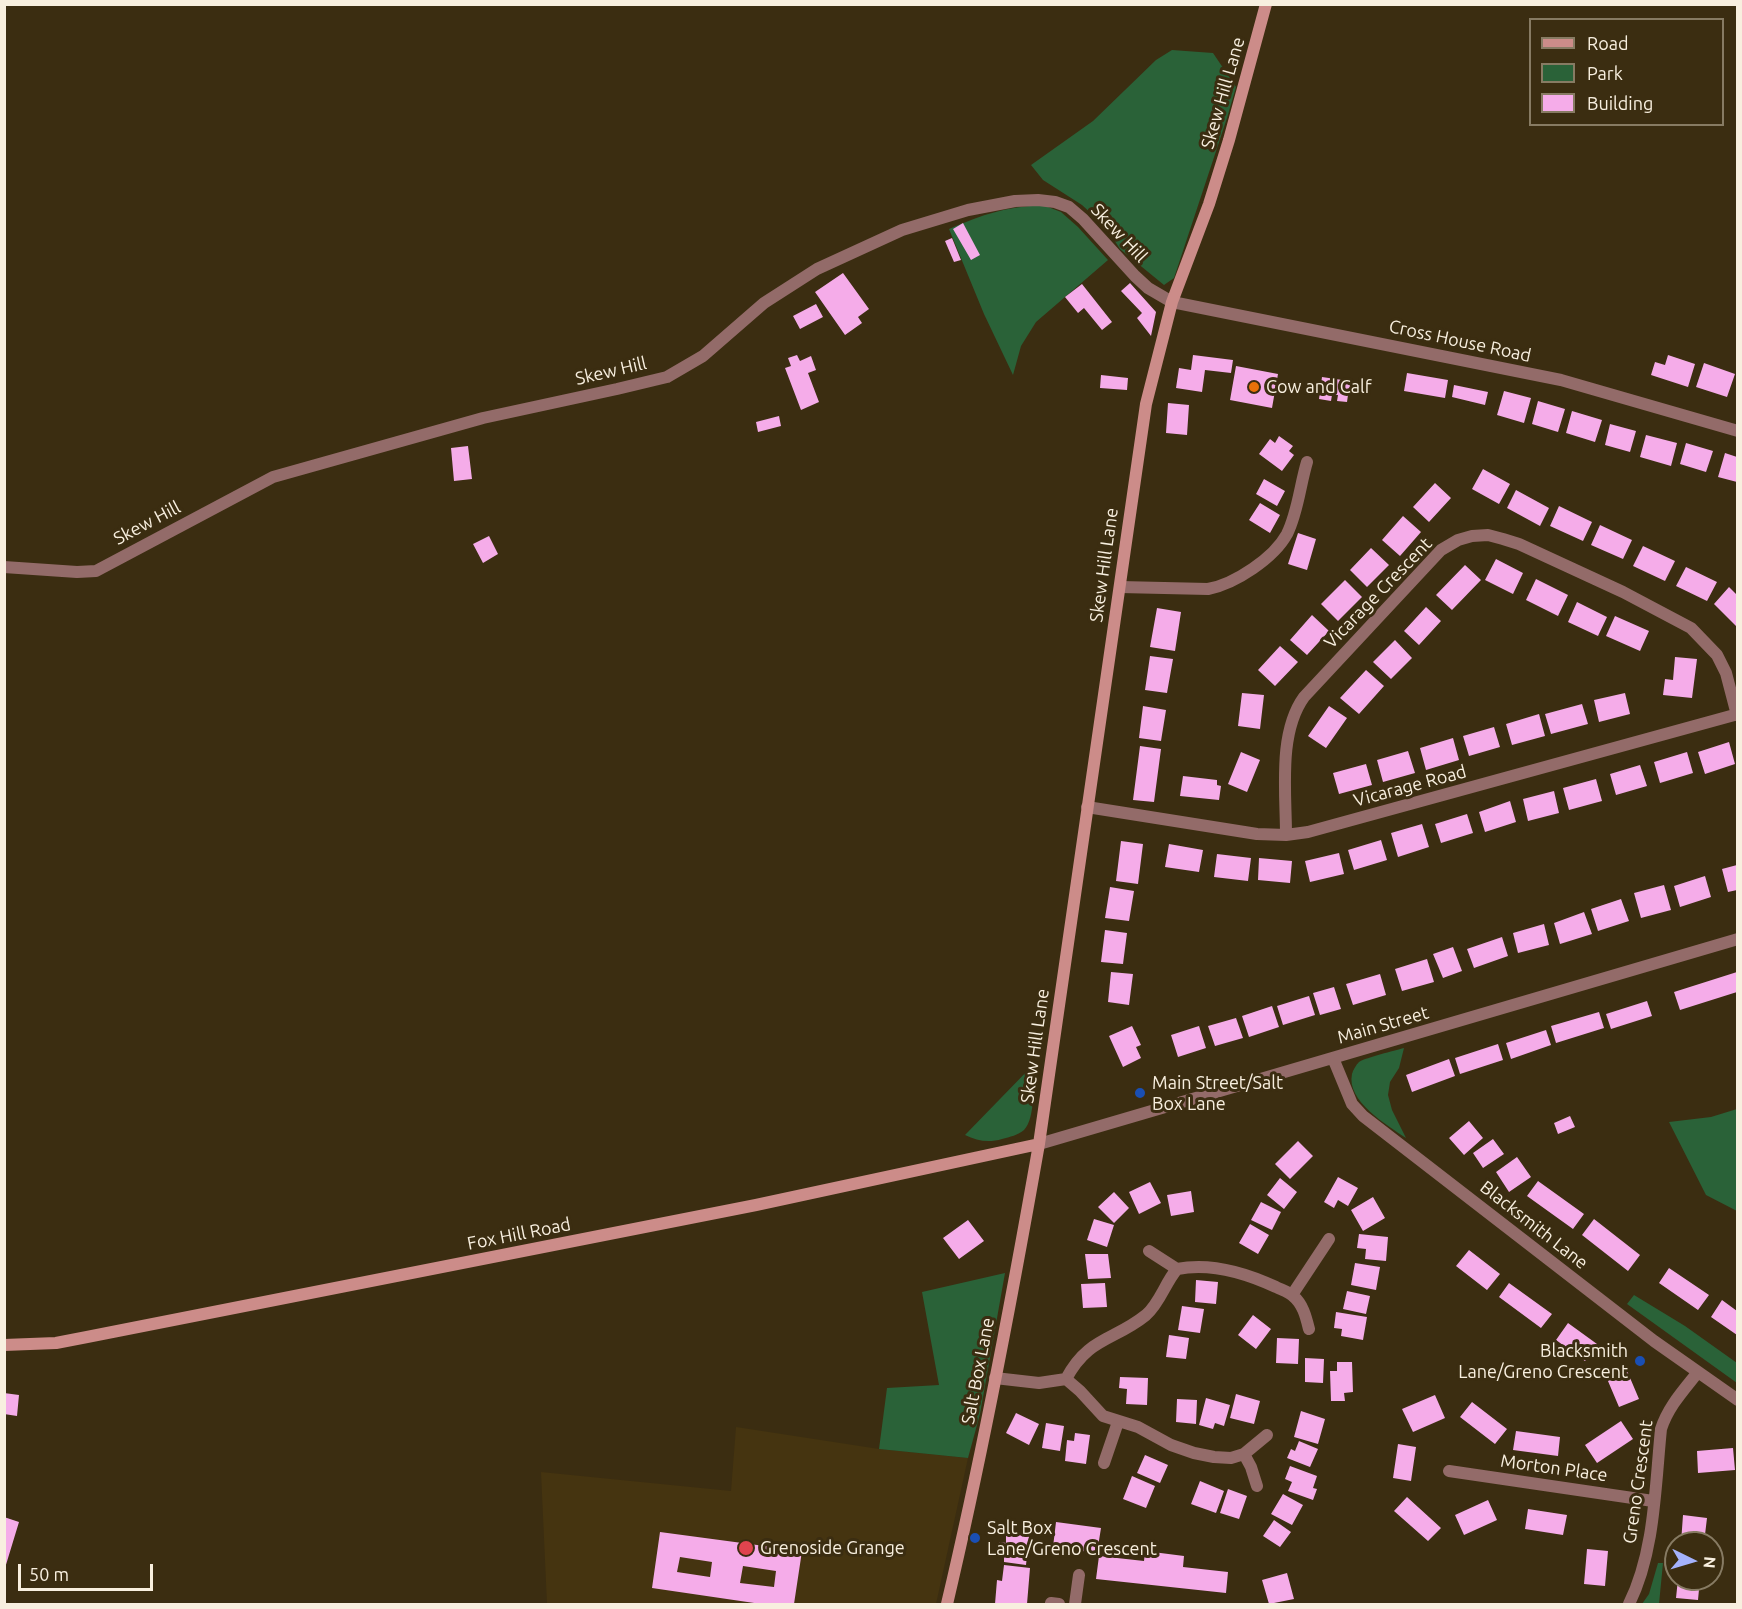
<!DOCTYPE html>
<html>
<head>
<meta charset="utf-8">
<style>
	body { margin:0 }
	#map { position:relative; width:1742px; height:1609px; overflow:hidden; background:#3b2d11; font-family:Ubuntu,sans-serif }
	canvas { display:block }
	.frame { position:absolute; inset:0; border:6px solid #f8efdf; pointer-events:none }
	.legend { position:absolute; left:1529px; top:18px; width:195px; height:108px; box-sizing:border-box; background:#3b2d11; border:2px solid #877b63; margin:0; padding:8px 10px; list-style:none; font-size:18px; color:#f8efdf }
	.legend li { display:flex; align-items:center; gap:12px; height:30px }
	.legend b { width:30px; border:2px solid #877b63 }
	.north { position:absolute; left:1664px; top:1531px; width:60px; height:60px; box-sizing:border-box; background:#3b2d11; border:2px solid #877b63; border-radius:50%; rotate:95deg; font-size:16px; font-weight:700; line-height:24px; text-align:center; color:#f8efdf }
	.north::after { content:''; display:block; margin:auto; width:21px; height:27px; background:#a4b2fc; clip-path:polygon(50% 0,100% 100%,50% 72%,0 100%) }
	.scale { position:absolute; left:18px; top:1564px; width:135px; height:27px; box-sizing:border-box; border:3px solid #f8efdf; border-top:0; padding-left:8px; font-size:18px; line-height:21px; white-space:nowrap; color:#f8efdf; -webkit-text-stroke:4px #3b2d11; paint-order:stroke }
</style>
</head>
<body>
<div id="map">
<canvas width="1742" height="1609"></canvas>
<div class="frame"></div>
<ul class="legend">
<li><b style="height:8px;background:#cc8c89"></b>Road</li>
<li><b style="height:16px;background:#2a6238"></b>Park</li>
<li><b style="height:16px;background:#f5ace9"></b>Building</li>
</ul>
<div class="north">N</div>
<div class="scale">50 m</div>
</div>
<script>
const c = document.querySelector('canvas').getContext('2d');
c.lineJoin = 'round';
function fillPath(path, color) { c.fillStyle = color; c.fill(path, 'evenodd'); }
function trace(path, color, width, dash) { c.strokeStyle = color; c.lineWidth = width; c.lineCap = dash ? 'butt' : 'round'; c.setLineDash(dash || []); c.stroke(path); }
function write(font, color, halo, rows, align = 'center') {
  c.font = font + ' Ubuntu,sans-serif'; c.lineWidth = 6; c.setLineDash([]); c.textBaseline = 'middle'; c.strokeStyle = halo; c.fillStyle = color; for (const [text, x, y, turn = 0] of rows) {
    c.save(); c.translate(x, y); c.rotate((+turn || 0) * Math.PI / 180); c.textAlign = isNaN(turn) ? turn : align; if (halo) c.strokeText(text, 0, 0); c.fillText(text, 0, 0); c.restore();
  }
}
const built = new Path2D(`
	M736,1427L879,1449L968,1458L936,1604H547L541,1472L731,1491Z`);
const green = new Path2D(`
	M1172,50L1213,53L1236,87L1227,118L1174,278L1164,285L1120,249L1105,226L1082,205L1043,180L1031,165L1093,121L1156,60Z
	M1043,205L1061,212L1078,227L1108,260L1036,322L1021,346L1013,375L984,314L949,229C984,214 1005,207 1043,205Z
	M1404,1048L1399,1068L1390,1082L1388,1095L1392,1110L1406,1138C1387,1125 1346,1101 1352,1074C1353,1070 1356,1065 1359,1062C1367,1057 1394,1051 1404,1048Z
	M1034,1064C1033,1081 1036,1118 1024,1130C1018,1135 1010,1137 1002,1139C989,1143 977,1141 965,1135Z
	M1737,1109H1738L1737,1211L1706,1195L1669,1122L1711,1117Z
	M1005,1273L980,1414L968,1458L879,1449L887,1388L939,1385L922,1292Z
	M1634,1295L1685,1326L1737,1363V1383L1627,1304Z
	M1658,1563H1663L1659,1604H1642L1649,1594Z`);
const building = new Path2D(`
	M963,223L980,255L971,260L953,229Z
	M952,238L961,260L954,262L945,241Z
	M843,273L869,309L858,317L862,323L845,335L815,292Z
	M1130,283L1156,312L1151,336L1137,318L1142,313L1121,291Z
	M1082,284L1112,322L1102,330L1084,308L1078,313L1065,297Z
	M816,304L823,317L800,329L793,316Z
	M797,355L800,361L811,356L816,370L808,373L819,402L801,410L785,368L791,366L788,358Z
	M1193,355L1233,360L1231,373L1205,370L1202,392L1176,388L1179,368L1191,370Z
	M1668,355L1695,364L1688,387L1651,375L1655,362L1665,365Z
	M1704,363L1735,374L1727,397L1696,387Z
	M1236,366L1278,374L1272,408L1230,400Z
	M1407,373L1448,380L1445,398L1404,391Z
	M1101,375L1128,378L1127,390L1100,388Z
	M1322,377L1356,382L1354,395H1348L1347,402L1337,401L1338,395H1332L1331,401L1319,399Z
	M1454,385L1488,392L1485,405L1452,397Z
	M1504,391L1531,398L1524,423L1497,415Z
	M1538,401L1565,409L1558,432L1532,424Z
	M1168,403L1189,405L1187,435L1166,433Z
	M1572,411L1602,420L1595,442L1566,433Z
	M779,416L781,426L758,432L756,422Z
	M1610,424L1636,431L1630,452L1605,445Z
	M1646,435L1677,443L1671,466L1640,457Z
	M1279,436L1293,446L1289,451L1294,455L1282,471L1259,454L1270,439L1275,443Z
	M1686,443L1713,451L1706,472L1680,464Z
	M468,446L472,479L454,481L451,448Z
	M1725,453L1737,457V482L1718,477Z
	M1483,469L1510,484L1499,504L1472,489Z
	M1264,479L1285,491L1277,506L1256,494Z
	M1435,483L1451,498L1429,522L1413,507Z
	M1516,490L1549,508L1540,526L1507,508Z
	M1260,503L1280,515L1270,533L1249,520Z
	M1559,506L1592,522L1583,541L1550,526Z
	M1403,516L1421,532L1400,556L1382,540Z
	M1600,525L1632,540L1623,559L1591,545Z
	M1298,533L1316,539L1307,570L1288,564Z
	M489,536L498,554L483,563L473,544Z
	M1643,546L1675,561L1665,581L1633,566Z
	M1371,548L1389,565L1367,587L1350,570Z
	M1496,559L1523,573L1513,594L1485,580Z
	M1465,565L1481,580L1452,610L1436,595Z
	M1686,567L1717,582L1707,601L1676,586Z
	M1536,579L1568,595L1558,616L1526,600Z
	M1345,580L1362,597L1338,621L1321,604Z
	M1729,587L1737,595V627L1714,604Z
	M1577,602L1607,617L1598,636L1568,622Z
	M1426,607L1441,621L1419,645L1404,631Z
	M1157,608L1181,612L1175,651L1150,647Z
	M1312,615L1329,631L1307,655L1290,640Z
	M1615,616L1649,631L1640,651L1606,636Z
	M1395,640L1412,658L1391,679L1373,662Z
	M1280,646L1298,662L1275,686L1258,670Z
	M1150,656L1173,659L1167,693L1145,690Z
	M1675,657L1697,659L1692,698L1663,695L1665,679L1673,680Z
	M1366,670L1384,686L1359,714L1340,698Z
	M1242,693L1264,695L1260,729L1238,726Z
	M1625,693L1630,714L1599,722L1594,700Z
	M1582,704L1588,724L1551,734L1545,714Z
	M1143,706L1166,710L1161,741L1139,738Z
	M1329,706L1347,718L1326,748L1308,736Z
	M1539,714L1545,736L1512,745L1506,724Z
	M1494,727L1500,747L1469,756L1463,736Z
	M1453,738L1459,760L1426,770L1420,748Z
	M1729,742L1735,764L1705,774L1698,752Z
	M1140,746L1161,749L1154,802L1133,800Z
	M1408,751L1415,773L1383,782L1377,760Z
	M1241,752L1260,760L1247,792L1228,784Z
	M1687,752L1693,773L1660,783L1654,762Z
	M1366,764L1372,785L1339,794L1333,773Z
	M1640,765L1647,786L1616,795L1610,774Z
	M1183,776L1217,780V785L1221,786L1219,800L1180,796Z
	M1596,779L1602,801L1569,810L1563,788Z
	M1554,791L1559,813L1528,821L1523,799Z
	M1510,801L1516,822L1485,832L1479,812Z
	M1467,814L1473,833L1441,843L1435,824Z
	M1422,824L1429,847L1398,857L1391,833Z
	M1381,840L1387,860L1354,870L1348,850Z
	M1121,841L1143,844L1138,884L1116,881Z
	M1169,844L1203,850L1199,872L1165,867Z
	M1339,853L1344,874L1310,882L1305,861Z
	M1217,854L1251,858L1248,881L1214,877Z
	M1259,858L1292,861L1290,883L1258,880Z
	M1737,865V890L1728,892L1722,869Z
	M1705,876L1711,897L1680,907L1674,886Z
	M1664,885L1671,910L1641,918L1634,893Z
	M1110,887L1134,891L1129,921L1105,918Z
	M1621,899L1629,921L1598,931L1591,909Z
	M1584,912L1592,934L1560,944L1554,923Z
	M1544,924L1549,945L1518,953L1513,933Z
	M1105,930L1127,933L1123,964L1101,962Z
	M1502,937L1508,956L1474,968L1467,949Z
	M1453,947L1462,971L1443,978L1433,954Z
	M1427,959L1434,982L1402,991L1395,969Z
	M1111,972L1133,974L1129,1005L1108,1002Z
	M1737,972V992L1680,1010L1674,992Z
	M1380,974L1386,995L1353,1005L1346,984Z
	M1334,987L1341,1009L1320,1015L1313,993Z
	M1309,996L1315,1015L1283,1025L1277,1006Z
	M1647,1001L1652,1016L1611,1029L1606,1014Z
	M1272,1006L1279,1027L1249,1037L1242,1016Z
	M1599,1012L1604,1028L1556,1043L1551,1026Z
	M1236,1018L1243,1038L1215,1046L1208,1026Z
	M1132,1026L1141,1045L1136,1047L1141,1058L1123,1067L1109,1036Z
	M1199,1026L1206,1048L1178,1057L1171,1035Z
	M1546,1030L1551,1045L1511,1059L1506,1043Z
	M1498,1044L1503,1060L1460,1074L1455,1058Z
	M1449,1059L1455,1076L1412,1092L1406,1075Z
	M1570,1116L1575,1127L1558,1134L1554,1123Z
	M1469,1121L1483,1138L1464,1155L1449,1138Z
	M1493,1139L1504,1154L1483,1168L1473,1153Z
	M1298,1141L1313,1156L1290,1179L1275,1164Z
	M1517,1157L1531,1177L1509,1192L1496,1172Z
	M1338,1177L1358,1188L1348,1206L1338,1200L1334,1208L1324,1202Z
	M1280,1178L1297,1192L1284,1209L1267,1195Z
	M1538,1181L1584,1214L1573,1229L1527,1196Z
	M1150,1182L1161,1203L1139,1214L1129,1192Z
	M1191,1191L1194,1212L1171,1216L1167,1195Z
	M1114,1192L1129,1208L1114,1223L1098,1207Z
	M1373,1197L1385,1218L1363,1231L1351,1210Z
	M1261,1202L1281,1212L1272,1230L1251,1220Z
	M1094,1219L1114,1225L1107,1247L1087,1240Z
	M1594,1219L1640,1255L1628,1271L1582,1235Z
	M968,1220L984,1241L959,1259L943,1238Z
	M1250,1224L1269,1235L1258,1254L1239,1243Z
	M1359,1234L1388,1237L1386,1261L1365,1259L1366,1249L1357,1248Z
	M1469,1250L1500,1274L1487,1290L1456,1266Z
	M1085,1254H1108L1111,1278L1088,1279Z
	M1355,1263L1380,1267L1376,1290L1351,1285Z
	M1669,1268L1709,1295L1698,1310L1659,1283Z
	M1196,1280L1218,1282L1216,1304L1195,1302Z
	M1105,1283L1107,1307L1083,1308L1081,1284Z
	M1509,1283L1552,1314L1541,1328L1499,1297Z
	M1347,1291L1370,1296L1366,1314L1343,1309Z
	M1722,1300L1737,1311V1335L1711,1317Z
	M1182,1306L1204,1309L1200,1333L1178,1330Z
	M1336,1312L1367,1317L1363,1340L1341,1336L1342,1329L1334,1328Z
	M1253,1315L1271,1329L1256,1349L1238,1335Z
	M1568,1323L1597,1344L1585,1361L1556,1340Z
	M1169,1335L1189,1338L1186,1359L1166,1357Z
	M1277,1338L1299,1339L1298,1364L1276,1363Z
	M1305,1358L1324,1359L1323,1383L1305,1382Z
	M1337,1362H1352L1353,1392L1344,1393L1345,1401H1331L1330,1371H1337Z
	M1625,1366L1639,1399L1619,1407L1605,1374Z
	M1120,1377L1148,1378L1147,1405L1126,1404L1127,1389L1119,1388Z
	M4,1393L19,1395L17,1416L4,1414Z
	M1236,1394L1260,1401L1254,1424L1230,1418Z
	M1435,1395L1445,1418L1413,1432L1402,1409Z
	M1206,1398L1230,1405L1224,1426L1215,1423L1213,1429L1199,1425Z
	M1177,1399L1197,1400L1196,1424L1176,1422Z
	M1472,1402L1507,1429L1495,1444L1460,1417Z
	M1301,1411L1325,1419L1318,1444L1294,1437Z
	M1016,1413L1039,1424L1029,1445L1006,1433Z
	M1621,1421L1633,1439L1597,1463L1585,1445Z
	M1046,1423L1064,1426L1060,1451L1042,1448Z
	M1516,1431L1560,1437L1558,1456L1513,1450Z
	M1075,1433L1090,1435L1086,1464L1065,1461L1067,1440L1074,1441Z
	M1299,1441L1318,1449L1310,1467L1287,1458L1291,1449L1295,1451Z
	M1398,1444L1416,1447L1411,1481L1393,1478Z
	M1733,1448L1735,1470L1698,1473L1697,1451Z
	M1145,1455L1168,1465L1160,1483L1137,1473Z
	M1290,1466L1317,1476L1313,1488L1317,1489L1313,1500L1288,1491L1292,1482L1285,1479Z
	M1132,1476L1155,1486L1146,1508L1123,1499Z
	M1200,1481L1224,1491L1216,1513L1191,1504Z
	M1228,1489L1247,1496L1239,1519L1220,1513Z
	M1283,1494L1303,1505L1292,1525L1271,1514Z
	M1407,1497L1441,1528L1428,1541L1394,1511Z
	M1488,1500L1497,1520L1464,1535L1455,1515Z
	M1528,1509L1567,1515L1563,1535L1525,1529Z
	M1683,1515L1707,1518L1704,1543H1681Z
	M4,1517L19,1522L5,1568H4Z
	M1274,1520L1291,1532L1280,1547L1263,1536Z
	M1056,1522L1101,1528L1097,1553L1053,1547Z
	M660,1532L802,1551L794,1604H761L652,1588ZM680,1557L712,1562L710,1577L677,1572ZM743,1566L776,1571L774,1587L740,1583Z
	M1006,1534L1029,1536L1026,1565L1004,1562V1553H998L999,1542L1006,1543Z
	M1587,1549L1608,1551L1605,1586L1584,1584Z
	M1145,1551L1184,1556L1183,1567L1228,1572L1226,1593L1096,1579L1099,1556L1144,1561Z
	M1004,1565L1030,1568L1027,1604H995L997,1580L1002,1581Z
	M1287,1573L1294,1599L1269,1604L1262,1580Z
	M1678,1579H1700L1698,1600L1676,1598Z`);
const street = new Path2D(`
	M4,567L77,572L96,571L273,477L483,418L617,389L667,377L703,356L764,303L817,269L902,230L968,210L1015,201L1038,200L1055,202L1069,207L1083,219L1135,276L1148,288L1172,302L1561,380L1738,431
	M1120,587L1208,589C1235,584 1274,558 1287,534C1298,512 1300,485 1307,462
	M1087,807L1257,834L1286,835L1308,832L1738,714
	M1286,835C1286,792 1278,733 1304,697L1441,550L1458,540L1472,536L1488,535L1503,539L1519,544L1623,592L1691,628L1717,655L1726,673L1737,715
	M1333,1058L1352,1104L1363,1116L1654,1341L1738,1400
	M1039,1144L1738,939
	M1149,1251L1177,1269
	M1292,1295L1329,1239
	M995,1378L1039,1383L1066,1379C1088,1337 1114,1341 1146,1315C1160,1303 1165,1283 1177,1269C1211,1262 1246,1273 1276,1287C1282,1290 1289,1292 1293,1296C1303,1304 1306,1317 1309,1329
	M1066,1379L1080,1391L1103,1416L1138,1427L1171,1445L1194,1453L1214,1457L1231,1458L1244,1454L1267,1435
	M1244,1454L1251,1467L1257,1486
	M1104,1463L1118,1422
	M1449,1471L1653,1501
	M1051,1603L1059,1604
	M1075,1604L1079,1575
	M1629,1604C1655,1551 1655,1488 1661,1429C1668,1407 1683,1391 1698,1372`);
const secondary = new Path2D(`
	M4,1345L56,1343L87,1337L756,1205L1039,1144
	M947,1604C983,1452 1012,1298 1039,1144L1146,404L1172,302L1209,204L1229,140L1266,4`);
const markers = [
	[1254,387,6,"#e8710a"],
	[1140,1093,6,"#1a4fb4"],
	[1640,1361,6,"#1a4fb4"],
	[975,1538,6,"#1a4fb4"],
	[746,1548,8,"#e0444e"]
];
const streetNames = [
	["Skew Hill Lane",1223,93,-74],
	["Skew Hill",1119,233,47],
	["Cross House Road",1460,341,12],
	["Skew Hill",611,371,-13],
	["Skew Hill",147,523,-28],
	["Skew Hill Lane",1104,565,-82],
	["Vicarage Crescent",1378,593,-46],
	["Vicarage Road",1410,786,-15],
	["Main Street",1383,1025,-16],
	["Skew Hill Lane",1035,1046,-82],
	["Blacksmith Lane",1534,1225,38],
	["Fox Hill Road",519,1234,-11],
	["Salt Box Lane",978,1371,-79],
	["Morton Place",1554,1468,8],
	["Greno Crescent",1638,1482,-82]
];
const poiNames = [
	["Cow and Calf",1266,387],
	["Main Street/Salt",1152,1083],
	["Box Lane",1152,1104],
	["Blacksmith",1628,1351,"right"],
	["Lane/Greno Crescent",1628,1372,"right"],
	["Salt Box",987,1528],
	["Lane/Greno Crescent",987,1549],
	["Grenoside Grange",760,1548]
];
fillPath(built, '#453410');
fillPath(green, '#2a6238');
fillPath(building, '#f5ace9');
trace(street, '#936b69', 12);
trace(secondary, '#cc8c89', 12);
for (const [x, y, r, color] of markers) { const dot = new Path2D(); dot.arc(x, y, r, 0, 2 * Math.PI); c.fillStyle = color; c.fill(dot); trace(dot, '#3b2d11', 2); }
write('18px', '#f8efdf', '#3b2d11', streetNames);
write('18px', '#f8efdf', '#3b2d11', poiNames, 'left');
</script>
</body>
</html>
